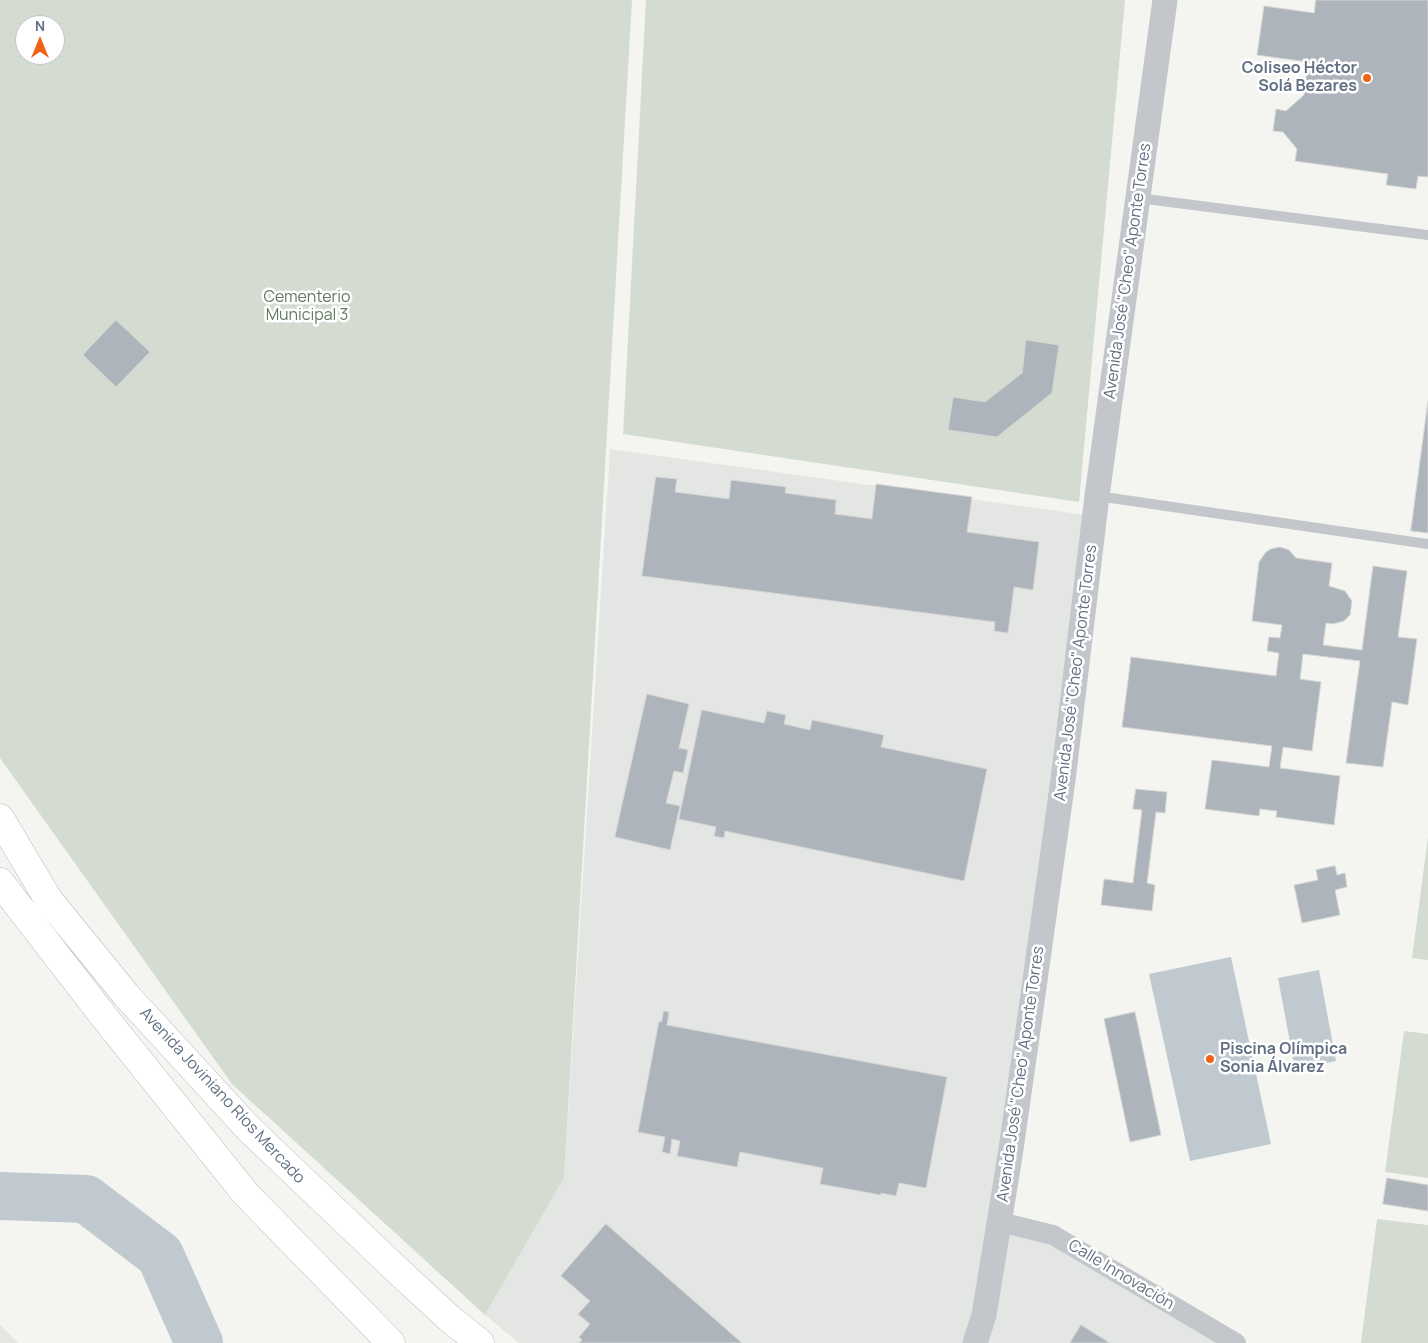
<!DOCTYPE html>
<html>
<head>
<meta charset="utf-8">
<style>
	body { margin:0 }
	#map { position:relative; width:1428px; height:1343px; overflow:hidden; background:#f4f5f0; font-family:Manrope,sans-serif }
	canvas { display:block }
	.north { position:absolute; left:15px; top:15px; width:50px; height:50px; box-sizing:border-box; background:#fff; border:1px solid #c0c6cd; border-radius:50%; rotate:0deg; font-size:14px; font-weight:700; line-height:20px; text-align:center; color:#617083 }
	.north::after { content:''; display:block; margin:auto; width:18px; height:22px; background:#f06315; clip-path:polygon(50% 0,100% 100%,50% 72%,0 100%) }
</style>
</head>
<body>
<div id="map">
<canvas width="1428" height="1343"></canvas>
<div class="north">N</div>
</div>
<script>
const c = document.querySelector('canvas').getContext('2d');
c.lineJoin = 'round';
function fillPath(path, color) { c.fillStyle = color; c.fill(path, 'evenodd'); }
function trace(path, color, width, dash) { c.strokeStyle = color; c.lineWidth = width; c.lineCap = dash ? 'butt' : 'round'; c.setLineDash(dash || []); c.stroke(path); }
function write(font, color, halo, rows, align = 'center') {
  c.font = font + ' Manrope,sans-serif'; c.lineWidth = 5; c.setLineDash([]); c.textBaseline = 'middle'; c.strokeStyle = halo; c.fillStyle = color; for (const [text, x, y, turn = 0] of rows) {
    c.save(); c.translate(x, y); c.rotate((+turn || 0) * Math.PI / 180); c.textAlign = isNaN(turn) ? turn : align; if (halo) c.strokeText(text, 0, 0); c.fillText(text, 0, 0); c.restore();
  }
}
const built = new Path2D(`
	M610,449L1093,516L998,1218L1240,1343H519L485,1315L564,1178Z
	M0,1324V1325L18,1343H0Z`);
const green = new Path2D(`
	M0,0H632L564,1178L485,1315L232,1084L0,758ZM25,25H55V55H25Z
	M646,0H1125L1079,502L623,434Z
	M1428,837V960L1412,958Z
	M1404,1031L1428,1034V1178L1385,1172Z
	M1377,1219L1428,1225V1343H1361Z`);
const water = new Path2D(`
	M1231,957L1271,1144L1190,1161L1149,974Z
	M1319,970L1336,1061L1295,1069L1278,978Z`);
const river = new Path2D(`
	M0,1196L86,1199L160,1255L199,1343`);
const building = new Path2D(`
	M1316,0H1428V177L1418,176L1416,189L1386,185L1388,174L1295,161L1297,149L1283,132L1273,131L1276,109L1286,111L1304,95L1308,62L1257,55L1264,6L1314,13Z
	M116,320L150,352L116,387L83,355Z
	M1026,340L1059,345L1052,393L997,437L948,430L953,397L985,402L1022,373Z
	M1428,401V533L1411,531Z
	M656,477L677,479L675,492L729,499L731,480L786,487L785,493L836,500L835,514L872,519L876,484L972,497L967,532L1039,542L1033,590L1014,587L1008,633L994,631L995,622L642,576Z
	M1280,547L1289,550L1296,558L1332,563L1329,586L1345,591L1352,601L1350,615L1344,621L1333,624L1326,623L1323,645L1362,650L1373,566L1407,571L1398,637L1417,639L1408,705L1392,702L1383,767L1346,763L1360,661L1303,654L1300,679L1321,682L1312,751L1283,747L1280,768L1340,776L1334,825L1276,817L1277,811L1260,809L1259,816L1205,809L1212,760L1269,767L1272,746L1122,727L1131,657L1276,676L1279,653L1267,651L1269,637L1280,638L1282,625L1252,621L1259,562L1266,552L1271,549Z
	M647,694L689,704L679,748L688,750L683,773L674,771L666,803L680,806L670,850L615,837Z
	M702,710L764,723L767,711L786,715L784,724L810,730L812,720L884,735L881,747L987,769L964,881L725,831L724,838L714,836L716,827L679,819Z
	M1136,789L1167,792L1165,813L1156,812L1147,883L1155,885L1152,911L1101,905L1104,879L1133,883L1142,810L1133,809Z
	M1335,866L1337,875L1345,873L1347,887L1335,890L1340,915L1302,923L1294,885L1318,880L1316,870Z
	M664,1011L669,1012L667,1025L947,1077L926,1188L899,1183L896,1196L881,1193V1195L820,1184L823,1168L740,1152L737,1167L677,1156L680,1141L672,1139L670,1154L662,1152L665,1137L638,1132L659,1021L661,1022Z
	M1135,1012L1161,1135L1130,1142L1104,1019Z
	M1387,1178L1428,1185V1211L1383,1204Z
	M606,1224L742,1343H579L582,1340L579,1337L590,1324L578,1314L590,1301L561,1276Z
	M1081,1325L1110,1343H1070Z`);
const service = new Path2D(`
	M1138,198L1428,235
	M1097,496L1428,544`);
const minor = new Path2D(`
	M1000,1222L1053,1235L1236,1343`);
const tertiary = new Path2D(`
	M975,1343L984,1315L1010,1156L1030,1016L1063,780L1097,496L1165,0`);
const primary = new Path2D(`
	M0,818L48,899L126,995L249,1129L396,1269L449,1318L480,1343
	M0,882L105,1018L245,1193L391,1343`);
const markers = [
	[1367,78,5,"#f06315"],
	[1210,1059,5,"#f06315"]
];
const poiNames = [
	["Coliseo Héctor",1357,69],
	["Solá Bezares",1357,87],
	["Piscina Olímpica",1220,1050,"left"],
	["Sonia Álvarez",1220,1068,"left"]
];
const streetNames = [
	["Avenida José \"Cheo\" Aponte Torres",1128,271,-82],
	["Avenida José \"Cheo\" Aponte Torres",1076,673,-83],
	["Avenida José \"Cheo\" Aponte Torres",1021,1074,-82],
	["Avenida Joviniano Ríos Mercado",222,1096,47],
	["Calle Innovación",1121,1275,31]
];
const parkNames = [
	["Cementerio",307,298],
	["Municipal 3",307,316]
];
fillPath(built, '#e4e6e3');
fillPath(green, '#d4dcd1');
fillPath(water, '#bfc9cf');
trace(river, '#bfc9cf', 48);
fillPath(building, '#aeb4bb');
trace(building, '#d5d6d3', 1);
trace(primary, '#b6b9be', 29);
trace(service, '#c3c6ca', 10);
trace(minor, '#c3c6ca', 20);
trace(tertiary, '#c3c6ca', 25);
trace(primary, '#fff', 28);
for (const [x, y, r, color] of markers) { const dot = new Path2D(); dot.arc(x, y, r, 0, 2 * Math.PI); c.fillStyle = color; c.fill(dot); trace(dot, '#fff', 2); }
write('bold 16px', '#617083', '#fff', poiNames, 'right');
write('16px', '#617083', '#fff', streetNames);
write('16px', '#627a60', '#fff', parkNames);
</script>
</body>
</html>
